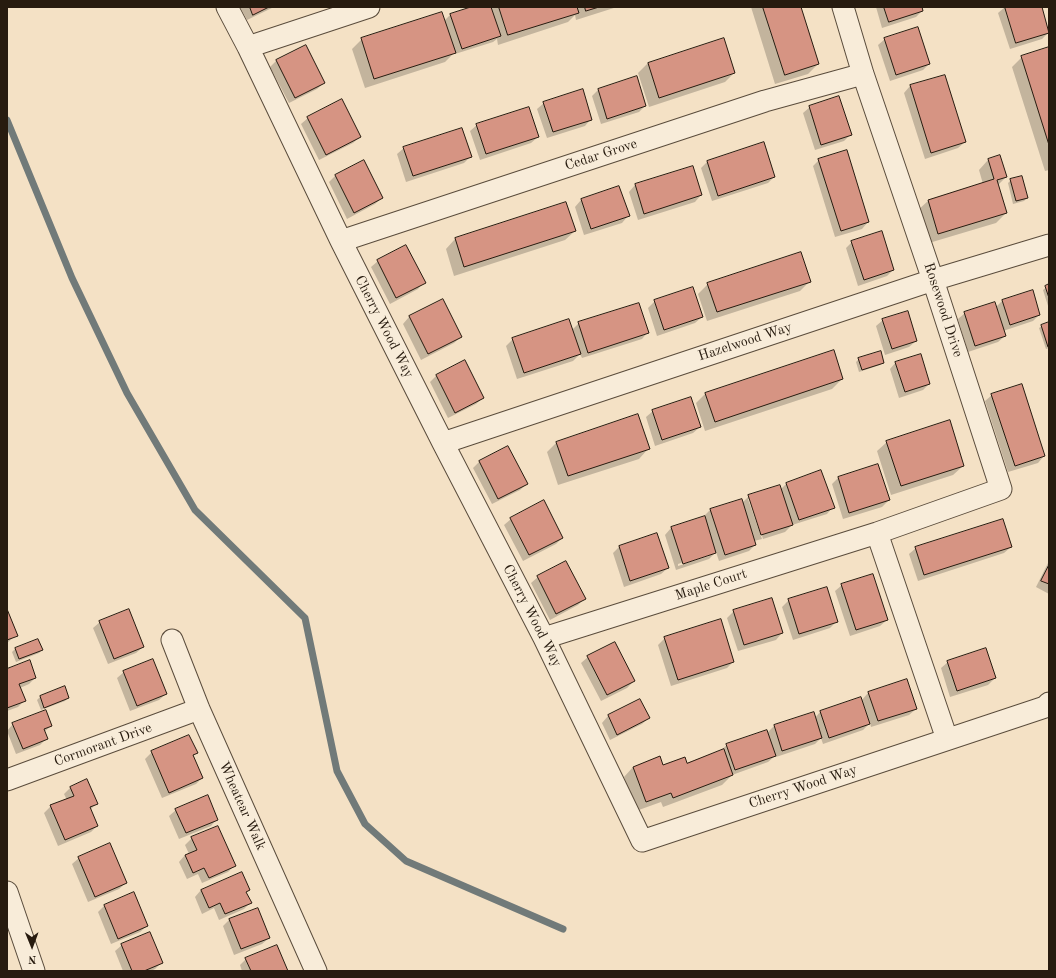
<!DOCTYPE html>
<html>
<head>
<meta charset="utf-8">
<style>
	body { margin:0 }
	#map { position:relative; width:1056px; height:978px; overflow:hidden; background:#f4e1c5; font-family:"Old Standard TT",serif }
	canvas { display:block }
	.frame { position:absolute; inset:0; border:8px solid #271b0f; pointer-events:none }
	.north { position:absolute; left:12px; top:926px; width:40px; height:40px; -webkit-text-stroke:3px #f8ecd9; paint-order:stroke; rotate:179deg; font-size:11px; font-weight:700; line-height:16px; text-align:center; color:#271b0f }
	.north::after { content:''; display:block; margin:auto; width:14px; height:18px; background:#271b0f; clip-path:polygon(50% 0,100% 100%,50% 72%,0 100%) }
</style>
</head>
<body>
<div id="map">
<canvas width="1056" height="978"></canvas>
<div class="frame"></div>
<div class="north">N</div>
</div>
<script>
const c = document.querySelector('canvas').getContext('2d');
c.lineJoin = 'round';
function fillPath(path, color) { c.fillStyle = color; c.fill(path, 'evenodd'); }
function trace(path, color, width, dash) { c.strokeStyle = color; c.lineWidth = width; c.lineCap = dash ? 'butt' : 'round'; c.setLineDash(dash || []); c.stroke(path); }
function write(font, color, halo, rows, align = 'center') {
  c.font = font + ' "Old Standard TT",serif'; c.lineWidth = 3; c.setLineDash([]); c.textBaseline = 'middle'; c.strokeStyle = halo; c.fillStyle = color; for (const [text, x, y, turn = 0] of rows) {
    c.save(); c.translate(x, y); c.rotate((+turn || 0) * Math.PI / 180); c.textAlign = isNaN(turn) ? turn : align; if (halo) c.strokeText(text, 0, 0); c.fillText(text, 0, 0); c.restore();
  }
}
const shadow = new Path2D(`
	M240,7H274L247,20Z
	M474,7H617L576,20L575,15L568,22L498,45L497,39L493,42L455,54V52L445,62L365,88L352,49L362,39L444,21L451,14Z
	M751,7H800L818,64L808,74L775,84Z
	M876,7H921L922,11L916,17L882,28Z
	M1005,7H1041L1049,32L1042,39L1010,49L998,13Z
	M885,39L929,64L923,70L890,81L878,45Z
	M1049,48V170L1045,171L1012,67L1022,57Z
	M277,60L324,83L317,89L289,103L270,67Z
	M648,63L734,73L725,82L649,107L638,73Z
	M944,76L965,142L958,148L925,159L904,93L910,86Z
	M598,90L645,106L639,112L601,124L592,96Z
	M544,103L591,119L585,126L547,138L537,109Z
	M810,107L850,135L844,141L815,150L803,113Z
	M308,118L360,137L353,143L319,160L301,124Z
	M477,125L538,137L531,143L480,160L470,131Z
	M763,144L774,177L768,183L712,201L701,168L707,162Z
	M404,148L470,157L464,163L406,182L397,154Z
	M819,160L868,222L862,229L835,237L813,166Z
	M988,160L1006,177L997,186L1006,213L996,223L929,243L918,210L928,201L983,184L979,170Z
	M364,161L382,198L375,204L347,219L329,182L335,176Z
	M692,167L701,195L695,202L638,220L629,192L635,185Z
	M1011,180L1027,198L1024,201L1013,204L1008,183Z
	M619,188L628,216L622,223L584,235L575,207L581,200Z
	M575,231L565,240L454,276L446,249L455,239Z
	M852,242L893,270L887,276L858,286L846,248Z
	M378,261L424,282L418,289L390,304L371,267Z
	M809,282L800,291L707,321L698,294L708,284Z
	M1049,285V309L1043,290Z
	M442,300L461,337L454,343L421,360L403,324L409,317Z
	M1003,300L1039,315L1033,321L1003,331L1005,336L998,342L968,352L958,319L965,313L996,307Z
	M655,301L702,317L695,323L657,336L648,308Z
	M883,320L916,341L909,347L885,355L876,326Z
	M579,323L648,332L642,339L582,358L580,354L573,361L517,379L506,346L513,339L572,330Z
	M1049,323V348L1046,349L1039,328L1042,326Z
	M859,359L883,362L880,365L859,372L856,362Z
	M464,361L483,398L476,404L448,418L430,382L436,376Z
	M896,362L929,384L923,390L899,398L890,369Z
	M842,379L832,389L705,431L696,403L705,394Z
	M992,395L1044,456L1038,463L1008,472L985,401Z
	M653,411L700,427L693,433L655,446L646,417Z
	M557,442L648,449L639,459L558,485L547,452Z
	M887,442L963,466L953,475L891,495L877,451Z
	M479,462L527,484L520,490L492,504L473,468Z
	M838,478L889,500L882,507L843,519L832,484Z
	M786,484L833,507L827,514L792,525L785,532L763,539L751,499H748L762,539L754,541L755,545L749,551L719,561L716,552L709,559L676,570L665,535L671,528L705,517L704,516L711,509L742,503L749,496L780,490ZM709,554V556L678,566V564Z
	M511,519L562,538L556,544L523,561L504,525Z
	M619,547L668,568L661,574L624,587L613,553Z
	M1011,547L1004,553L918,581L909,554L916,548Z
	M1049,561V594L1036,587Z
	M566,563L584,599L578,605L550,620L531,583L538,577Z
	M842,585L887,620L880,626L850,636L835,591Z
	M789,600L837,621L830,628L793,640L782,607Z
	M7,611L16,635L7,643Z
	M734,611L782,633L776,640L738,651L727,618Z
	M100,622L143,647L136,653L108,664L93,628Z
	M665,638L733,662L727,668L671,686L658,645Z
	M15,649L42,650L39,653L16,662L12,652Z
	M588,657L634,681L627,688L601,701L581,663Z
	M948,662L995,678L988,685L950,697L941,668Z
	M7,670L35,678L29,684L20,688L25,700L18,707L7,711Z
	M124,672L166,694L159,700L130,711L117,678Z
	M64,688L68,698L65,701L41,710L37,700L40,697Z
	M868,693L916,709L909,715L871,727L870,723L863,730L823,744L821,738L815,744L776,757L775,756L768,762L732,775L722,785L663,807L661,802L636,811L624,777L633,767L687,764L720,751L727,745L767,733L774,726L813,713L815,718L820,712L861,701Z
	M640,701L649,718L642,724L610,740L602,723L608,716Z
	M13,724L51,726L44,732L47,738L40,745L16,754L7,731Z
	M152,752L196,753L193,756L202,778L196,784L162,798L145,759Z
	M71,787L96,804L90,810L97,826L91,832L58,846L44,813L51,806L67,800L64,794Z
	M176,810L217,819L211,826L179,839L169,816Z
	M192,838L234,866L228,872L202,883L198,874L187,879L179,862L185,855L189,854L185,845Z
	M79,858L126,883L119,889L88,902L72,864Z
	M201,890H248L246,892L250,903L244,909L219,920L214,908L202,914L195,897Z
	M133,894L147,926L140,932L111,944L98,912L104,906Z
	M229,920L269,938L262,944L234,955L223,926Z
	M122,945L161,963L155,969L151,971H123L115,951Z
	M246,959L287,971H242L240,965Z`);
const stream = new Path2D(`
	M7,120L72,278L127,393L195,510L305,618L337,771L365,824L406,861L563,929`);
const building = new Path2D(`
	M250,7H269L253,15Z
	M471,7H491L501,36L462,49L450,14Z
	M499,7H577L579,13L508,35Z
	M585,7H599L586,11Z
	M763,7H801L819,64L785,75Z
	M884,7H922L923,11L889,22Z
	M1005,7H1042L1049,33L1016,43Z
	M442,12L456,53L374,79L361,38Z
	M918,27L930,64L896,75L884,38Z
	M724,38L735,73L659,98L648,63Z
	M306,45L325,83L295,98L276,60Z
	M1049,47V145L1021,56Z
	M945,75L966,142L931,153L910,85Z
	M637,76L646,106L607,119L598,89Z
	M583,89L592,120L553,132L543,102Z
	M839,96L852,135L821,145L809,106Z
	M342,99L361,137L326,155L307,117Z
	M529,107L539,137L486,154L476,124Z
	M462,128L472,157L413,176L403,147Z
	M764,142L775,177L718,196L707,161Z
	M847,150L869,222L841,231L818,159Z
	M1000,155L1007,177L997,180L1007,213L938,234L928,200L994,179L988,159Z
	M364,160L383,198L354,213L335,175Z
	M693,166L702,195L644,214L635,184Z
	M1022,176L1028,198L1016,201L1010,179Z
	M619,186L630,216L591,229L581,199Z
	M566,202L576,231L464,267L455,238Z
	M882,231L894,270L864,280L851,241Z
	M406,245L426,283L396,298L377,260Z
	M801,252L811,282L717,312L707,283Z
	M1049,284V298L1045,286Z
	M693,287L703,317L664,330L654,300Z
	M1033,290L1040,315L1010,325L1002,300Z
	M443,299L462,337L428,354L409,316Z
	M995,302L1006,336L975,346L964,312Z
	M639,303L649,333L588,353L578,322Z
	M908,311L917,341L892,349L882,319Z
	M569,319L581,354L524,373L512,338Z
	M1049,322V347H1048L1041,325Z
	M834,350L843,379L715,422L705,393Z
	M881,351L884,363L862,370L858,358Z
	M921,354L930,384L905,392L895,362Z
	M465,360L484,398L455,413L436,375Z
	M1022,384L1045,456L1015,466L991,394Z
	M691,397L701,427L662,440L652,410Z
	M638,414L650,449L568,476L556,442Z
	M950,420L964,466L901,486L886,441Z
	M508,446L528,484L498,499L479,461Z
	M878,464L890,500L849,513L838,477Z
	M821,470L835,508L799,520L786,483Z
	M780,485L793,525L761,535L748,495Z
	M742,499L756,545L725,555L710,509Z
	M544,500L563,538L529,555L510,518Z
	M705,516L716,553L683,564L671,527Z
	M1003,519L1012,547L924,575L915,547Z
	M657,533L669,568L630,581L619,546Z
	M566,561L586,599L556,614L537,576Z
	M1049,565V584L1041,581Z
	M873,574L888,620L856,630L841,584Z
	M827,587L838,622L799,634L788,599Z
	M772,598L783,633L744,645L733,610Z
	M7,609L18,636L7,640Z
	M129,609L144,647L114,659L99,621Z
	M721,619L734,662L678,680L664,637Z
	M38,639L43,650L19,659L15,648Z
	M615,642L635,681L607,695L587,656Z
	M986,648L996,678L957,691L947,661Z
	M153,659L167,694L137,706L123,671Z
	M30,660L36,678L19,684L26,701L7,708V669Z
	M907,679L917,709L878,721L868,692Z
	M65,686L69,698L44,708L40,696Z
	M861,697L870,724L829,738L820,711Z
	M640,699L650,718L617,735L608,715Z
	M46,710L52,726L44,729L48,739L23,749L12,723Z
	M814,712L822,738L782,751L774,725Z
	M767,730L776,756L735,770L726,744Z
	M189,735L198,753L193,755L203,778L169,793L151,751Z
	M724,749L733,775L673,798L671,793L646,802L633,767L660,756L663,765L685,757L687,763Z
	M87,779L98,804L90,807L98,826L65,840L50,805L74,796L70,787Z
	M208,795L218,820L186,833L175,809Z
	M218,826L236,866L209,878L204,868L193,873L185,855L197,850L191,837Z
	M110,843L127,883L95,897L78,857Z
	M242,872L250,890L246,892L252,903L225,914L220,903L209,908L201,890Z
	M134,892L148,926L118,939L104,905Z
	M258,908L270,938L241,949L229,919Z
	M150,932L163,963L144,971H132L121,944Z
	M277,945L288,971H251L245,958Z`);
const minor = new Path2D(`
	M227,7L248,47L341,241L443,443L544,638L642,841L1045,707L1049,703
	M248,47L369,7
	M341,241L765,101L863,74
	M443,443L933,280L1049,245
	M877,533L947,739
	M544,638L877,533L1001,489L933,280L863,74L843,7
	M172,640L199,709L316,971
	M7,780L199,709
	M7,892L34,971`);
const streetNames = [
	["Cedar Grove",601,155,-18],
	["Rosewood Drive",943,310,72],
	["Cherry Wood Way",384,327,63],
	["Hazelwood Way",745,342,-18],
	["Maple Court",711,585,-18],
	["Cherry Wood Way",532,616,63],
	["Cormorant Drive",103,745,-20],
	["Cherry Wood Way",803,787,-18],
	["Wheatear Walk",242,806,66]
];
fillPath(shadow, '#0003');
trace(stream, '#717a79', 7);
fillPath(building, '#d69483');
trace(building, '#271b0f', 1);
trace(minor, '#5a4c3c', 23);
trace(minor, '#f8ecd9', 21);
write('14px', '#271b0f', '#f8ecd9', streetNames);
</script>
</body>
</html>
